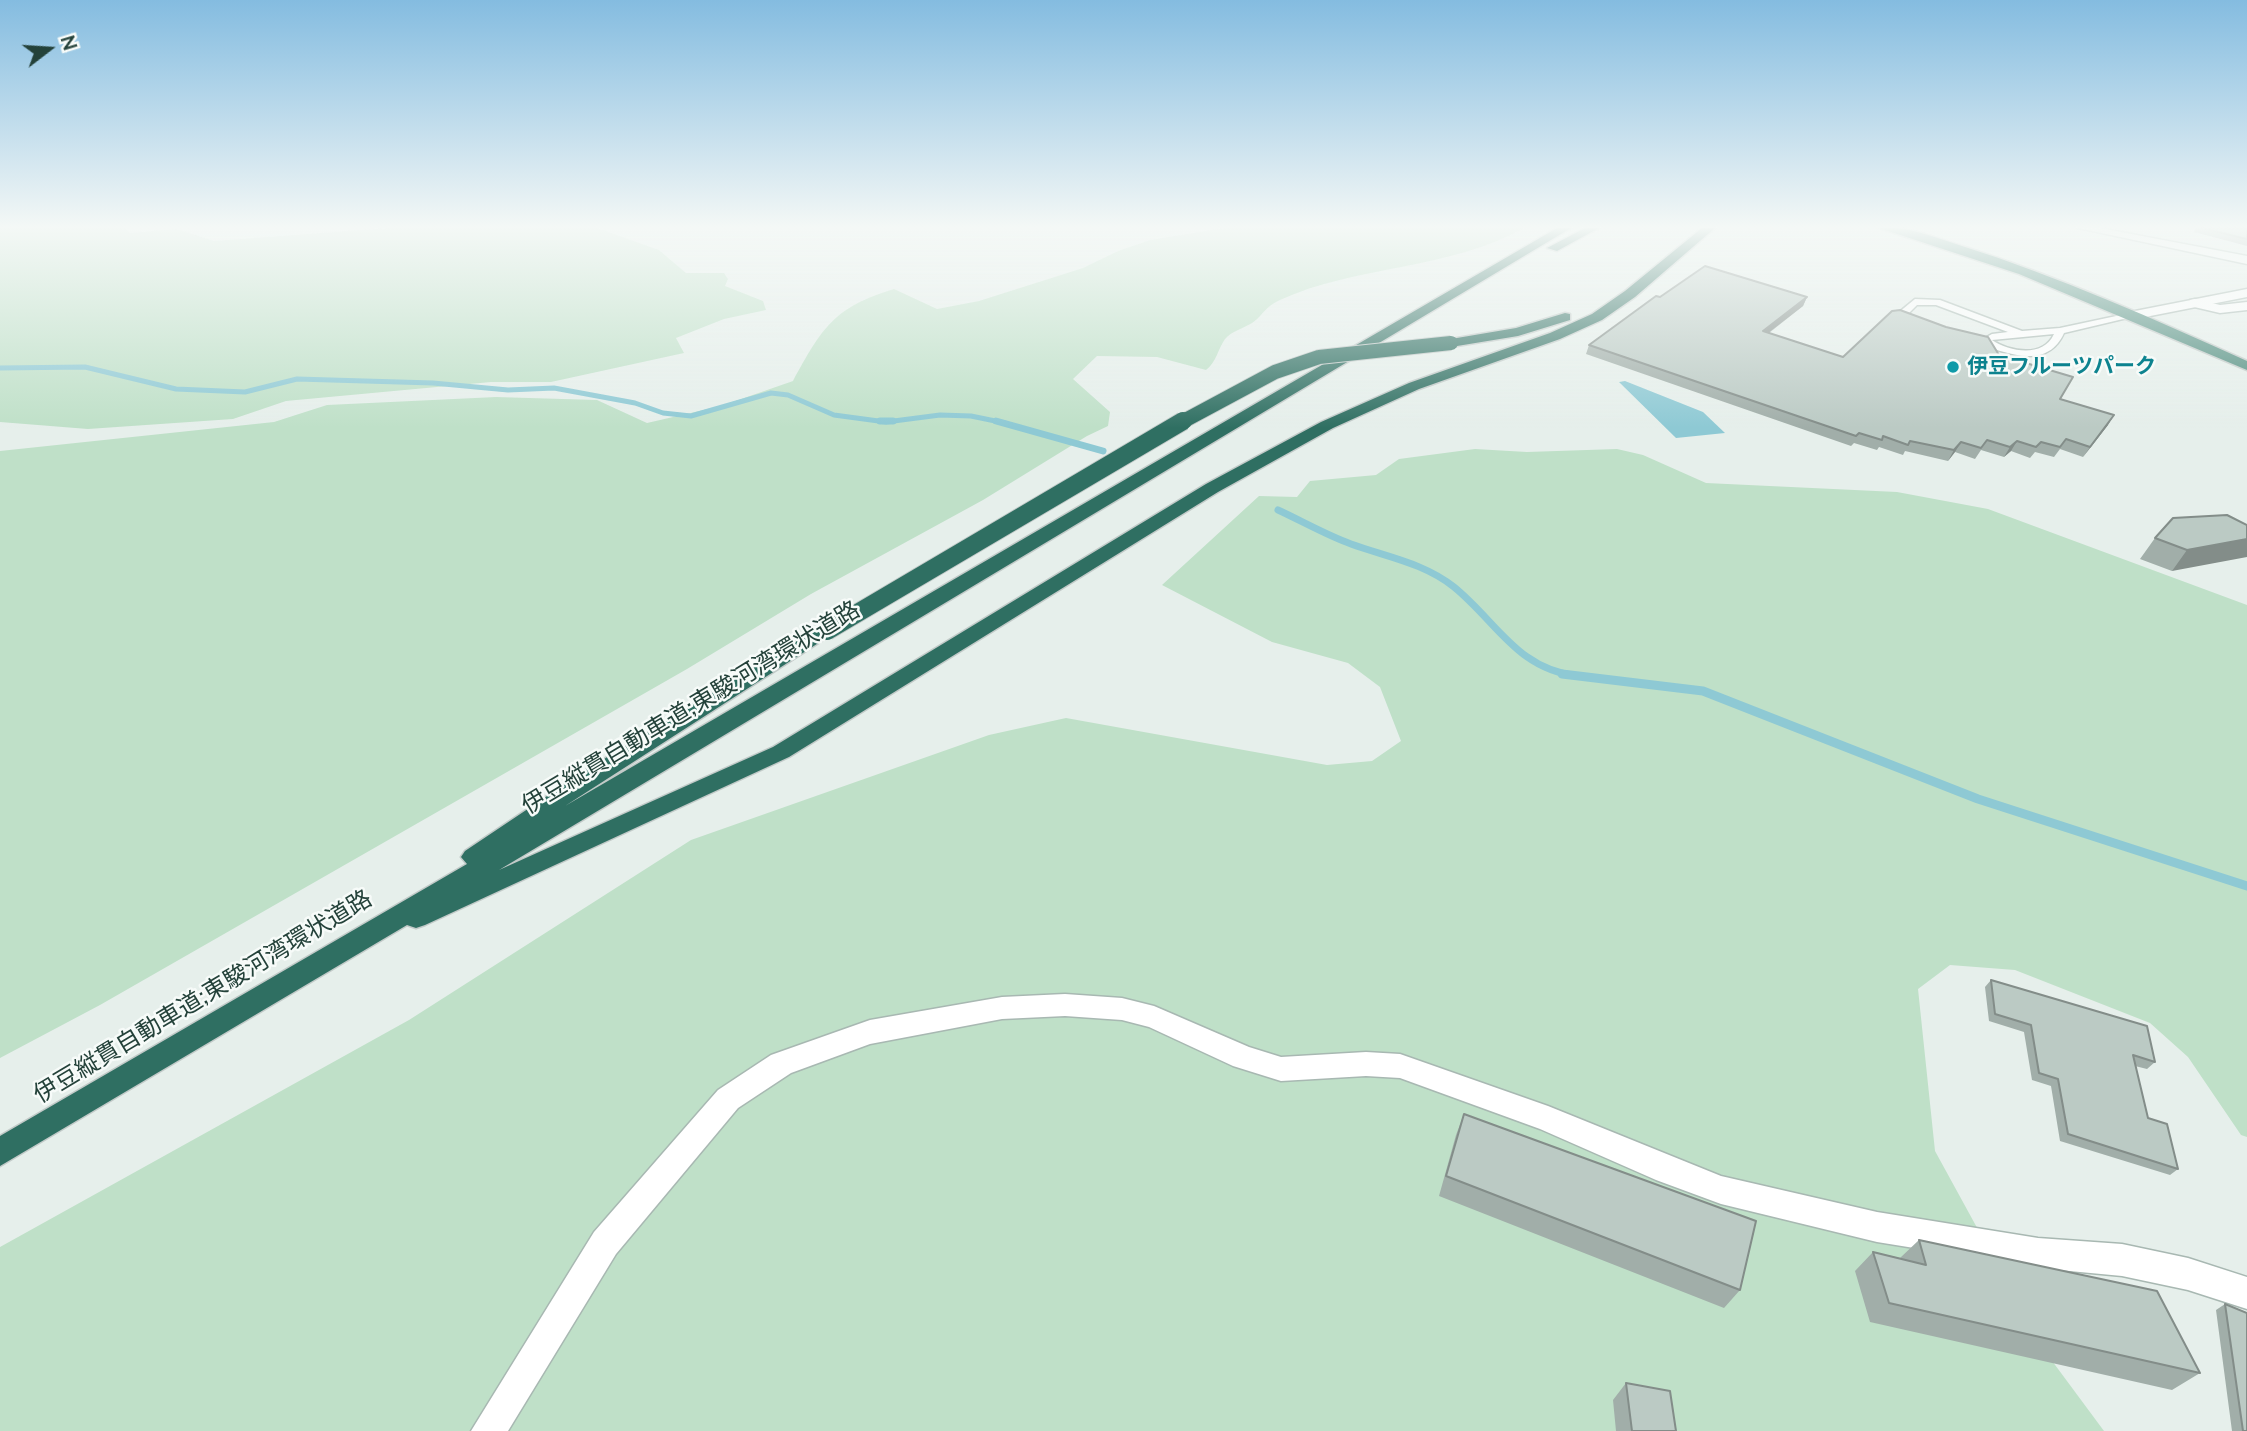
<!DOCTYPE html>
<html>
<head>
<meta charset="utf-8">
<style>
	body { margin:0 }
	#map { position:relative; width:2247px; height:1431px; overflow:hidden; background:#e6efeb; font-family:Mulish,sans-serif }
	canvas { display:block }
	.north { position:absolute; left:14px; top:14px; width:70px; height:70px; -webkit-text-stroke:5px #f7fbf9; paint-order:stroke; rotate:73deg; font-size:19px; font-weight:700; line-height:28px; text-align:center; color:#24423a }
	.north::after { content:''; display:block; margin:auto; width:24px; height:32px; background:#24423a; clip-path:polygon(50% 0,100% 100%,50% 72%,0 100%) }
</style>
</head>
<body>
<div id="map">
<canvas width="2247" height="1431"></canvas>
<div class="north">N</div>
</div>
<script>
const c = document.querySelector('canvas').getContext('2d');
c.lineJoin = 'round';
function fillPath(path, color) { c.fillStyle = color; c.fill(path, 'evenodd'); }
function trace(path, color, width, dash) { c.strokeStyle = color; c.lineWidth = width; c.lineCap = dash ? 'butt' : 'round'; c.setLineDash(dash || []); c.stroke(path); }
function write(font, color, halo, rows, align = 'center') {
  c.font = font + ' Mulish,"Noto Sans JP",sans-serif'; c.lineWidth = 5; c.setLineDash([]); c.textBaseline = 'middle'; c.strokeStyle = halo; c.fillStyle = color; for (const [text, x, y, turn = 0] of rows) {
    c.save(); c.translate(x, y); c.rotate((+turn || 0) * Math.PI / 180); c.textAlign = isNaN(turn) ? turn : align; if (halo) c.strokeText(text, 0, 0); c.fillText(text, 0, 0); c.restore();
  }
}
const green = new Path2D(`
	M0,228H125L130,233L177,229L214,241L388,228H597L659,250L686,273H724L728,279L725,286L763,301L766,310L724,319L676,338L684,353L551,382H491L286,401L233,419L88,429L0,422Z
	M1224,228H1524C1450,270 1356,265 1280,300C1263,308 1263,316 1252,323C1244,328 1232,331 1225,339C1218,349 1216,363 1206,370L1157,357L1097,356L1073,379L1110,412L1108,426L1087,436L983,500L811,594L687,669L100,1005L0,1058V451L274,422L327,405L496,397L597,400L647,423L721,406L793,381C822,328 834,307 894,289L937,309L979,301L1083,268L1118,251L1150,240Z
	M1475,449L1527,452L1617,449L1643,455L1706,483L1897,492L1988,509L2247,605V1137L2241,1135L2188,1057L2150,1023L2015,970L1950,965L1918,989L1935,1151L2044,1350L2104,1431H0V1247L409,1020L691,840L989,735L1066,718L1327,765L1372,761L1401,741L1380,687L1348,663L1272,642L1162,585L1259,496L1297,497L1310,481L1376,475L1399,459Z`);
const water = new Path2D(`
	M1625,381L1703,412L1725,433L1676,438L1619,382Z`);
const streamFar2 = new Path2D(`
	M0,368L85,367L176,389L245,392L297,379L433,383L508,390L554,388L635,403L663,413L691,416L771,393L788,395L834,415L886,422L940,415L971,416L1005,423`);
const streamFar1 = new Path2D(`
	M880,421H893
	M996,421L1103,451
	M1278,510C1302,521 1326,535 1351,544C1387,557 1424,563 1454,587C1497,622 1517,669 1577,676`);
const stream = new Path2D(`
	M1562,674L1703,691L1978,799L2247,886`);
const service = new Path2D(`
	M1915,299L1940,300L2022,331L2060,328L2135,312L2140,315L2064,333C2046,373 2002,351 1971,341L1969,339L1974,336L1983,339L1992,334L2008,332L1936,305H1917L1907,315L1914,319V323H1908L1898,317V313ZM2054,334C2043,358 2010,352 1992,340Z`);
const minor = new Path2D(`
	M2078,228H2100L2247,256V264Z
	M2195,299L2220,305L2247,302V310L2220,313L2190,306V300Z
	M1065,994L1122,998L1154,1006L1249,1047L1281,1057L1366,1052L1400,1054L1548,1106L1721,1176L1877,1212L2038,1238L2122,1244L2188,1258L2247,1277V1309L2188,1290L2122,1276L2038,1268L1877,1242L1721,1204L1656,1180L1540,1129L1400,1078L1366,1076L1281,1081L1233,1066L1149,1027L1122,1020L1065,1016L1002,1019L870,1044L791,1073L738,1108L616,1254L508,1431H471L594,1232L718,1090L771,1055L870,1020L1002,997Z`);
const tertiary = new Path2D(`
	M2247,289V297L2135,319L2128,315L2135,311Z`);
const trunk = new Path2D(`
	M1879,228C1906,225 1936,238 1962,246C2060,277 2154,319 2247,361V370L2019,274Z`);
const motorway = new Path2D(`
	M1557,228H1571L499,870L773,747L1206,484L1321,422L1409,383L1550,333L1592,314L1625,291L1702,228H1715L1635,297L1602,320L1560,339L1419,389L1333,428L1218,492L789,757L425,925L416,928L407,925L0,1166V1136L467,864L461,857L465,851L586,770L820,627H834L837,631L565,806Z
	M1585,228H1599L1557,251L1547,248Z
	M1565,313L1570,314V320L1518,336L1451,347L1444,343L1451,339L1516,328Z`);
const motorwayBridgeFar1 = new Path2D(`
	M1180,423L1275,372L1319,357L1451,343`);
const motorwayBridge = new Path2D(`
	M827,631L1183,421`);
const wall = new Path2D(`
	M2195,228H2247V246L2194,232Z
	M1660,297H1807L1803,306L1769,333L1843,357L1999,355L2060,399L2108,425L2083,457L2060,449L2054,457L2035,452L2030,458L2011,451L2004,457L1981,450L1975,459L1955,452L1948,461L1905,451L1903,455L1879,447L1877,450L1854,443L1851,446L1586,354L1589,345Z
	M2247,525L2172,571L2140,559L2155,538Z
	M1991,980L2155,1062L2147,1069L2135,1066L2148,1118L2178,1169L2170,1175L2060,1141L2051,1086L2032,1080L2024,1032L1989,1021L1985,987Z
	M1464,1114L1740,1290L1724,1308L1439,1196L1456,1135Z
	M1919,1240L2200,1373L2172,1390L1870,1322L1855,1271L1873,1252L1900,1258Z
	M2225,1304L2247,1431H2232L2216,1310Z
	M1626,1383L1676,1431H1616L1613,1400Z`);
const shadedWall = new Path2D(`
	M1807,297L1803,306L1759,340L1763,331Z
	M2114,415L2108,425L2083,457L2090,447Z
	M2017,441L2011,451L2004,457L2010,447Z
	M1961,442L1955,452L1948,461L1954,450Z
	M2247,539V557L2172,571L2187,550Z`);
const building = new Path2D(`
	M2202,228H2247V239Z
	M1705,266L1807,297L1763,331L1843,357L1892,311L1900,310L1946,327L1988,337L1999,355L2073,377L2060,399L2114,415L2090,447L2066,439L2060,447L2041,442L2036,447L2017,441L2010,447L1987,440L1981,448L1961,442L1954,450L1910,441L1908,445L1883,436L1882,440L1859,433L1856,436L1589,345L1656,296L1660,297Z
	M2227,515L2247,525V539L2187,550L2155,538L2173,518Z
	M1991,980L2147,1026L2155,1062L2133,1055L2148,1118L2167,1124L2178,1169L2068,1134L2058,1079L2039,1073L2031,1025L1995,1014Z
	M1464,1114L1756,1221L1740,1290L1446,1176Z
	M1919,1240L2157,1291L2200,1373L1889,1303L1873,1252L1926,1265Z
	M2225,1304L2247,1313V1431H2243Z
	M1626,1383L1670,1391L1676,1431H1632Z`);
const markers = [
	[1953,367,7,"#0f9aa8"]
];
const farCulturenames = [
	["伊豆フルーツパーク",1967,367]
];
const streetNames = [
	["伊豆縦貫自動車道;東駿河湾環状道路",691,708,-31],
	["伊豆縦貫自動車道;東駿河湾環状道路",203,997,-31]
];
fillPath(green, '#bfe0c8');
fillPath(water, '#8ec9d4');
trace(streamFar2, '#8ec9d4', 5);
trace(streamFar1, '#8ec9d4', 7);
trace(stream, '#8ec9d4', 9);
trace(service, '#a8b8b2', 3);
trace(minor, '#a8b8b2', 3);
trace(tertiary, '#a8b8b2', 3);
trace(trunk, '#c2cac8', 3);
trace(motorway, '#c2cac8', 3);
fillPath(service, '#fff');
fillPath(minor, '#fff');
fillPath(tertiary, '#fff');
fillPath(trunk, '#4c8a7c');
fillPath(motorway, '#2f6f62');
trace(motorwayBridgeFar1, '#c2cac8', 16, []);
trace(motorwayBridge, '#c2cac8', 20, []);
trace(motorwayBridgeFar1, '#2f6f62', 14);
trace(motorwayBridge, '#2f6f62', 18);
fillPath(wall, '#a1aea9');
fillPath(shadedWall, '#838d89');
fillPath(building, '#bbcac4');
trace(building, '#838d89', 2);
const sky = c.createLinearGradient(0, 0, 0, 428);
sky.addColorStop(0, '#84bce0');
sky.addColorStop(0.53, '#f4f8f6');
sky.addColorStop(1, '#f4f8f600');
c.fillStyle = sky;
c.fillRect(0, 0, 2247, 428);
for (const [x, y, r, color] of markers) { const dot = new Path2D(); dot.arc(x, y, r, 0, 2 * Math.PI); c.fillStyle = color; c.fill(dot); trace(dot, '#f7fbf9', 2.5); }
write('bold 21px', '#0d838f', '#f7fbf9', farCulturenames, 'left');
write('24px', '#24423a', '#f7fbf9', streetNames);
</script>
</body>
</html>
